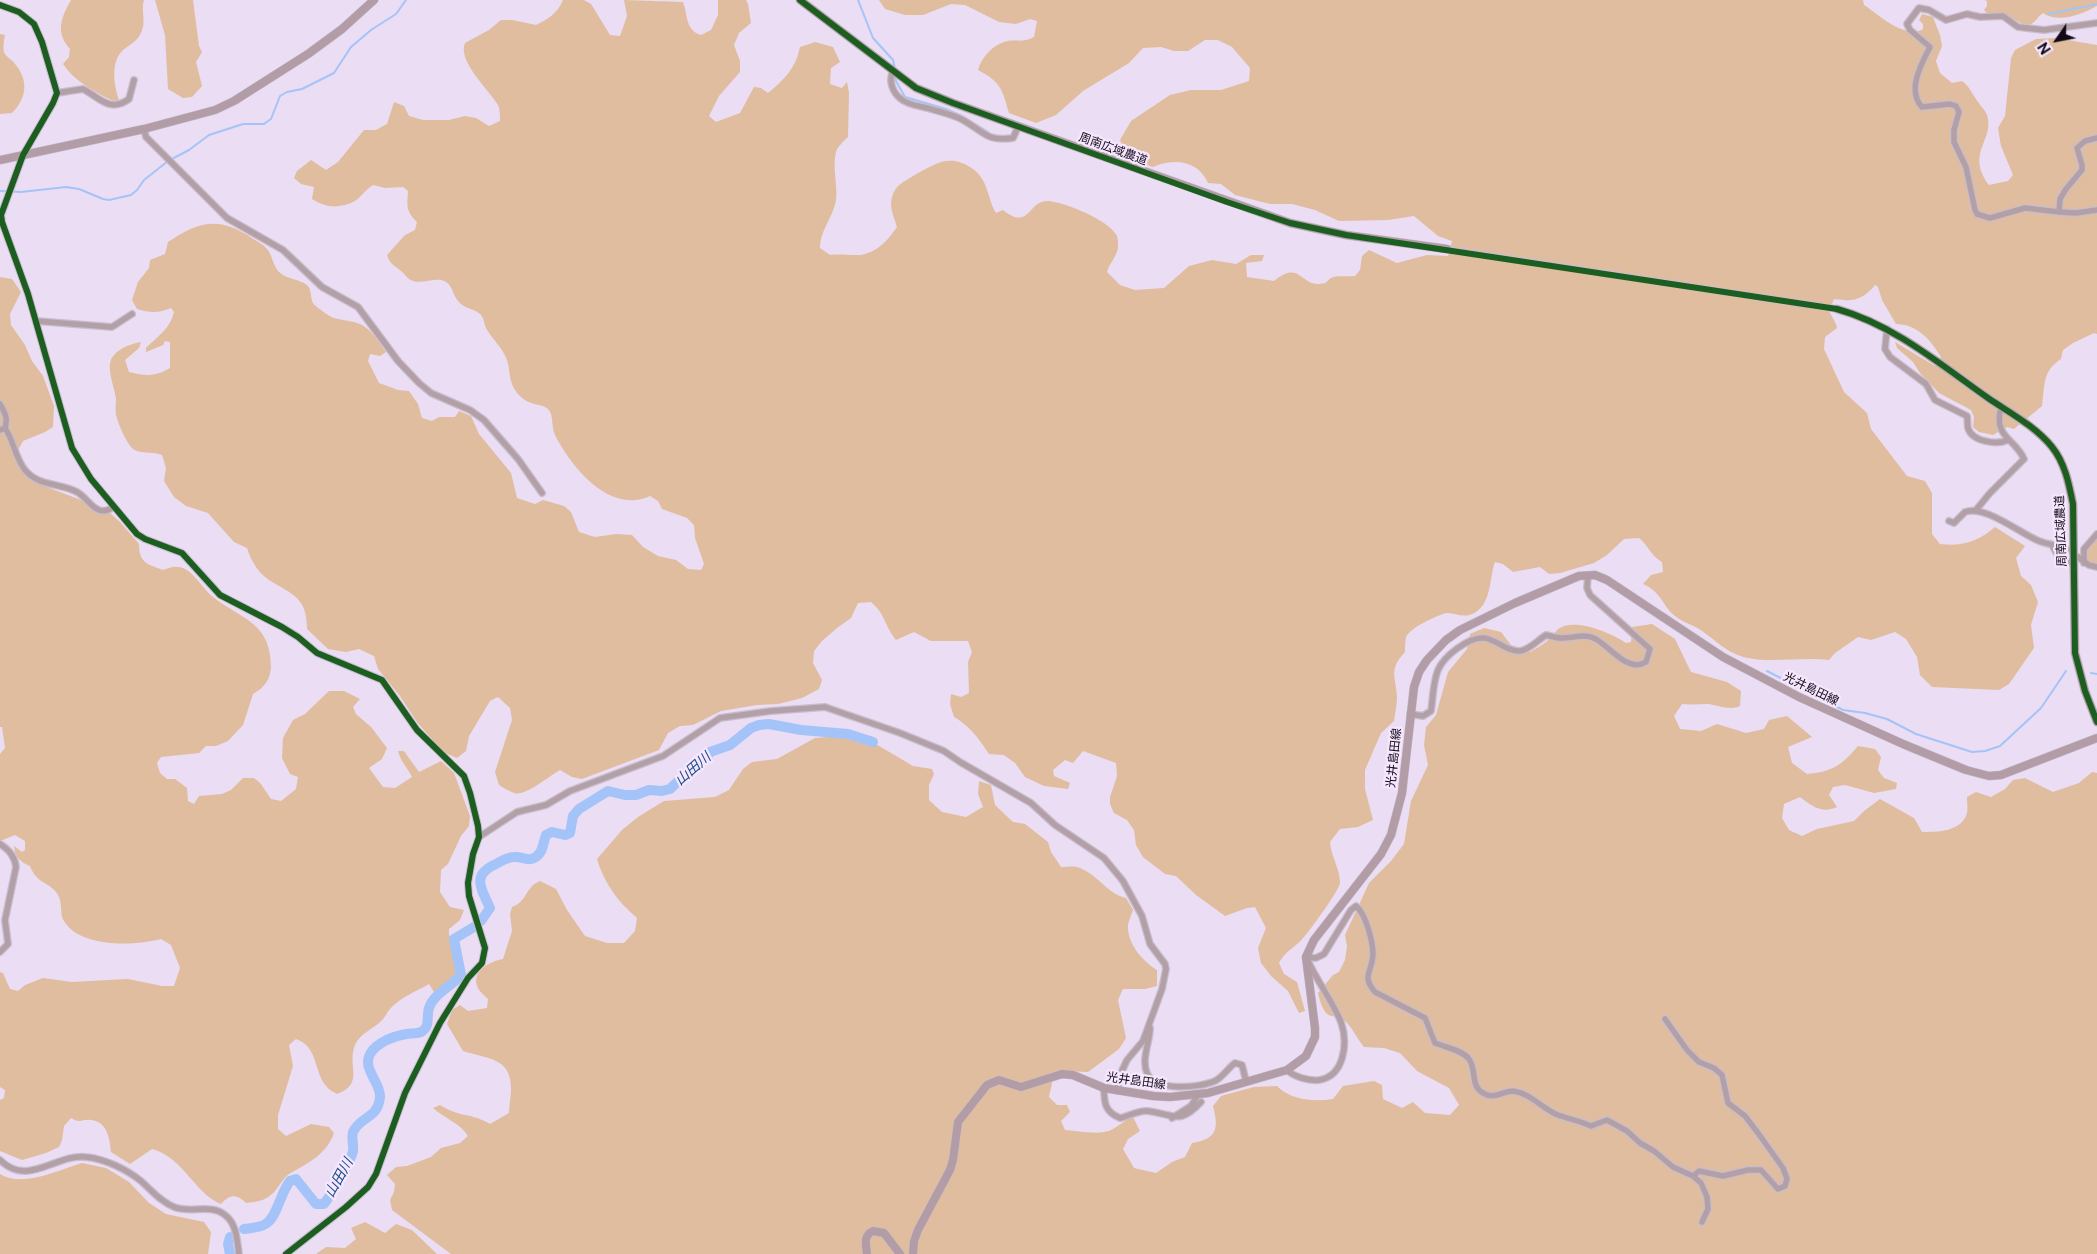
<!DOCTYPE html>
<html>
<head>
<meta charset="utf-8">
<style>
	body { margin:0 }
	#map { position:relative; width:2097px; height:1254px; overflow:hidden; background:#ebddf3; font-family:"Public Sans",sans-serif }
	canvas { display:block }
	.north { position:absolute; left:2032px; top:15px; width:50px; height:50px; -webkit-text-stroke:4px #f6e7fe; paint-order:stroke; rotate:237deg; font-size:14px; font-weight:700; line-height:20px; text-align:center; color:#120916 }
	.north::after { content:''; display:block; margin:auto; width:18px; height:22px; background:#120916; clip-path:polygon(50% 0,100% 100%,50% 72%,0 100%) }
</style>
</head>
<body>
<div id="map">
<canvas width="2097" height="1254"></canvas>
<div class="north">N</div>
</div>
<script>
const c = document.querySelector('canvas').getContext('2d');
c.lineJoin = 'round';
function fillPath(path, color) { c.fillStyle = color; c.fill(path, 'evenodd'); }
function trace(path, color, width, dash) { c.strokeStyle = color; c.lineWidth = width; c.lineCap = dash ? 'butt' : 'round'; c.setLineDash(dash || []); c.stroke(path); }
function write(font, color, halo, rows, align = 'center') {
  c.font = font + ' "Public Sans","Noto Sans JP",sans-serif'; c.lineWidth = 4.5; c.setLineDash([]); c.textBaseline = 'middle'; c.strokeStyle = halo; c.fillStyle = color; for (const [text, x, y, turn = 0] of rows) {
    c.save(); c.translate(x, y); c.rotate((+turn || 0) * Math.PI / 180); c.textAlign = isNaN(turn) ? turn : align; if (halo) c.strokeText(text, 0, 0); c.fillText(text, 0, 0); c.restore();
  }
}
const forest = new Path2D(`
	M71,0H144C141,8 145,19 143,27C140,40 132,43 123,50C110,62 114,86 119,100L113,101C95,92 74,81 63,64L69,57L70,49C55,32 61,18 71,0Z
	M155,0H193L199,46L202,52L196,62L202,86L192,97L183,98L168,89L165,35Z
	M563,0H584L591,4L610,35L620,36L627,16L624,0L683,2C688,15 685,30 701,35L711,30L718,15V0H746L748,4L751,23L739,33L734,45L740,61V72L719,96L709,116L716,122L740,113L754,87L761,88L768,93C784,80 796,68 800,47L815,42L833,47L840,62L831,68L830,84L842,88L847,82L849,93L848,137C844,141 837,147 836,152C832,168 838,185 836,200C833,218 820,230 820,248L830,255C839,254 846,255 855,255C874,256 888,241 897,227C894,217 889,207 892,197C895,185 904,182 913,176C934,165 949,152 973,169C989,181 987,198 996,213L1003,210C1030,232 1028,199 1049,201C1066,203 1109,220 1117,236C1118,239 1118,245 1118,248C1117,256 1109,264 1107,272L1120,285L1135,290L1164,288L1189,266L1212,260L1236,264L1251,255H1264L1262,261L1246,263L1247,277L1274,281C1302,258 1300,290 1325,283C1327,282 1329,279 1331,278C1337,275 1348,277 1355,276L1360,270L1362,256L1369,250L1397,263L1427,255L1448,256L1452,241L1438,236L1414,216L1388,220L1339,221L1315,210L1292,204H1270L1235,195L1221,184L1208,183C1198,160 1174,158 1153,167L1141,163L1136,153L1123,147L1120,140L1131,121L1170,95L1191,90H1221L1249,81L1250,68L1232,47L1218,40H1205L1188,51H1174L1161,47L1143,48L1129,63L1083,91L1056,115L1036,123L1009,113C1002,89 1001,82 978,70C981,59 991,46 1004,42C1016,38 1021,44 1034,37L1037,21L1030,19L1016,24L999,22L965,5L951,4L923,15H905L885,9L879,0H1863L1864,5C1878,14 1905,40 1923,29V24L1919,20L1922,14L1933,17L1940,35L1942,46L1936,61L1940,73L1952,83L1962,81C1969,86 1971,92 1976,99C1979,104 1985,110 1987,115C1995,141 1965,152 1989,185L2008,181L2013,175L2001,146L1998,128L2005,116L2011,58L2015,50L2036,39L2056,38L2097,45V334L2094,333L2073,343L2063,350L2061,359C2042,371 2045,386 2042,406L2014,429L2007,427L1993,435L1979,432L1973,427L1974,417L1971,410L1939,393L1920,373L1913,362L1897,348L1895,342L1935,366L1941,357C1931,340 1917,324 1896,324L1882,300L1878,287L1875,285C1863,300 1853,302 1834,299L1829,311L1836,324L1837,328L1825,337L1824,349L1844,392L1867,413L1871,429L1907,476L1925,481L1932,493V534L1940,544C1962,547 1979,541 1995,527L2025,546L2016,558L2021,576L2031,585L2038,602L2031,625L2034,648L2009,684L1999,690L1932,687L1920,675L1917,657L1906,639L1895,632L1871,640L1858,637L1835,653L1829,660C1802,657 1772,663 1748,658C1727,654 1716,640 1699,629C1691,624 1682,622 1675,616C1662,606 1663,593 1643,584L1651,575L1663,572L1662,562C1651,556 1648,545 1639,538L1624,539L1607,555L1594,563L1560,573L1549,574L1540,567L1513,572L1503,564L1495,562C1489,578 1492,601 1476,612C1464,620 1455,612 1446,613C1436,616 1411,627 1406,637C1405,641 1405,648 1405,652C1388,670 1396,676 1397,697C1397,705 1395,713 1394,721L1381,733L1365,770V789L1373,820L1358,827L1340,829L1330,842C1331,857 1340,868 1340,883C1340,889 1309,932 1303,938C1294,949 1287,949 1279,963L1284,974L1297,982L1305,1011L1299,1013L1288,991L1271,976L1261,963L1258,948L1266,928L1255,907L1247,908L1225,916L1196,895L1176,876L1165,874L1143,857L1136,845L1134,830L1127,820L1114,813L1110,804V797L1117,776L1116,763L1083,751L1073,763L1065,760L1053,770L1054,776L1070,783L1068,789L1044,786L1025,777L1015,763L1004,755L989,754C979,739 970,726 954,717L950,704L951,694L961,697L969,693L968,662L972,652L968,641H931L914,632L896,640C884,625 886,615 871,602L858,603L851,618L837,628L822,641L814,651L813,663L822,680L819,689L802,698L778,704L757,705L721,711L693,725L680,726L668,733L659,750L582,779L572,777L560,770C549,776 525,797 514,793C509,791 504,788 499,785L495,772L512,720L510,708L498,697L490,701L469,736L466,751L457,758L443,752L417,722L400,696L378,669L374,656L359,649L346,652L328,649L307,629C307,597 293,595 269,580C257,572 251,560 247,548L234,542L208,513L186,506L174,497L164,481L166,468L162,455C152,451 139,454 133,449C125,441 119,425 116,415C115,410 116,404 116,399C115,387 104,365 114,355C121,347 131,344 141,342L139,348L125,360L129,372C146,376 155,377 170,368V342L165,341L163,345L146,352V348C158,336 170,329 174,312L171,308C159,313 150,313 137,309L132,300L138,282L149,268L150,260L165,254L168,242C199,221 219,216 252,238C256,241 263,244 267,249C272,254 272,264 279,272C286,279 299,279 307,285C312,290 310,297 313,303C315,306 321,310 325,313C335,321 346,319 357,323C369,326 379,342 386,352L380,356L370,354L368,361L379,383L398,390L409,391L418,404L422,418L432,421L439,417H455L459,411L471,416L479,434L511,473L517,498L535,504L543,500L564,506L571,512L579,532L595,537L616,534L632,535L643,547L658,556L676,560L688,569L701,570L704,564L695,538L694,525L687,518L662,509L658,501L650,496C610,515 571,467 555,435C551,427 554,415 548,409C542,403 530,407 519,395C508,383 511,373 507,360C503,348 492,339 486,328C484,323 484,318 480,314C473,308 464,309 458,301C453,295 452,285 446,282C436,275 420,287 409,279C406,277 404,273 401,271C394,265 390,264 387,255L405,235L415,230L417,222C406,211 407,207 408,191L403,187L385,188L373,185C366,189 361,197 355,201C339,209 326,208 312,199L314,187L301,184L294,178L297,171L311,160L326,170L338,162L364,130H376L387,124L394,102L404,106L409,116L423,120H449L465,116L476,118L489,126L500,121C500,116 500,109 498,105C489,90 457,61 465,43L489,30L501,20H512L536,25C548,19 558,13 563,0Z
	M1984,0H2097V6C2082,14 2059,24 2043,13C2038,16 2036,22 2031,24C2023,27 2015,19 2008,16C2002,12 1995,13 1988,14L1984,10L1987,6V1Z
	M0,34L5,35C0,61 8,52 18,68C29,84 25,100 12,113L0,114Z
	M0,277L12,279L21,292L10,314L11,325L25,345L32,361L43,376L54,406L53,427L45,432L23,441L18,450L31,478L44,486L81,500L99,514L110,513L120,522L139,544C139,563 147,564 163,570C171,567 177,565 185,569C196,575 203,589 213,597C241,619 271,622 271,667C270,680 265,687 253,694L243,725L228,741L216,746H206L199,753L161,757L157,763L160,773L167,779H175L187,788L188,801L194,804L199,796L222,794L231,790L243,778H254L261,784L271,799L281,801L296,789L298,777L290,774L282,758L283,738L293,720L305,714L329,691H344L360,699L353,707L356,714L371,727L387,748L382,759L369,768L383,787L395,788L412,777C408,768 400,761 398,751H404L419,772L441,761L454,773L470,816L469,826L461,836L448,864L441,870L440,892L450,907L464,910L460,920L449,929C448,936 451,938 453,944C461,969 460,981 434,992L429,984C417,991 399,998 390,1009C387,1012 385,1018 381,1021C372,1030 358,1034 354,1048C348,1067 364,1084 337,1094C334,1092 329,1090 327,1087C313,1072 319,1047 296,1039L289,1045L293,1066L278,1115V1129L286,1136L311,1124L329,1127L334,1133C326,1155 308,1163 289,1174C282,1179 278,1189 272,1194C265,1201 255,1202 246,1203C237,1194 230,1194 221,1204C195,1194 183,1157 152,1149L130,1164L111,1152C110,1139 107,1121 91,1120C81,1119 82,1124 71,1118L64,1126L62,1140L59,1147L46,1153L22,1160L0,1151V1100L4,1098L5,1090L0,1087V972L3,973L10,989L18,991L25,985L43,978L72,982L128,979L162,986H174L180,968L171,945L161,939C134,946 80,948 64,921C59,914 64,902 56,892C47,881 37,884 30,866C20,862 15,857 14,846L22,852L25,850V841L15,835L0,841V754L5,748L2,727H0Z
	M2097,538V564L2091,563L2086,558L2087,548Z
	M1652,624L1675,639L1691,672L1727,682L1741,691L1740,706C1729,711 1719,705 1707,704C1699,704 1691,705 1682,704L1674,716L1680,729L1701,731L1717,724L1746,733L1764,729L1769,720L1787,716L1812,737L1788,747L1792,763L1807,774C1832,772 1842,765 1858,746L1875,749L1881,757L1878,770L1884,778L1897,783L1896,789L1874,793L1845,785L1833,787L1829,795L1837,807C1822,814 1812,806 1800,797L1784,804L1782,818L1789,830L1802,836L1817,829L1854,821L1864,811L1880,799L1914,818L1922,832C1937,832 1962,832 1967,813C1968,809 1967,802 1967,797L1976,792L1991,797L2005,789L2013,780L2025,778L2053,792L2079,783L2092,772L2097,773V1254H451L392,1210L390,1200L394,1192L395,1184L387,1175L396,1167L407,1166L431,1157L441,1148L460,1143L468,1136C460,1123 444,1118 433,1108L440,1105C458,1117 472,1113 490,1124L509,1113C509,1105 511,1098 511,1090C512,1057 487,1059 463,1051L447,1024L452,1010L460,1005L468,1011L487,1008L488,999C485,996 480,992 478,988C470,972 490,961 503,959L512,931L510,914L512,907C528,901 525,887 540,881L556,889L567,910L585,936L607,943H624L635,931L637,918C618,902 604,883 597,859L622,830L638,817L664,801L715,797L729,790L743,769L752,762L777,759L815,738L840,736L874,743L913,766L932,769L934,774L929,785V800L942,812L966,817L983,807L978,794L979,781L991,785L995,805L1013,822L1025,824L1048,842L1051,852L1061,867C1066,867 1073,866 1077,867C1097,873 1107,894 1126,898L1133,910C1131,916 1127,924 1128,929C1129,946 1144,962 1157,970V986L1145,989H1123L1118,1000L1126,1038L1119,1049L1088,1072L1066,1071L1054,1074L1049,1097L1057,1105H1067L1070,1112L1061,1121L1065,1130C1078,1131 1102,1136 1113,1129C1120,1125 1125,1120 1133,1117L1140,1131L1128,1139L1123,1149L1134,1168L1156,1173L1172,1162L1185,1157L1192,1143C1217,1139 1219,1129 1213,1106L1221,1096L1254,1087L1277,1086C1290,1100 1314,1102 1333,1099L1343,1086L1374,1081L1382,1085L1383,1099L1402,1108L1413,1102L1425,1113L1450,1115L1459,1105L1449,1088L1417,1071L1400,1053L1384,1048L1364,1047C1358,1040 1354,1031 1348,1024C1336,1008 1326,1029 1318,993L1333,975L1339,972L1345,960L1347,946L1345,935L1369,883L1391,861L1404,844L1411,801L1428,765L1424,745L1426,727L1436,715L1448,672L1467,649L1470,634L1484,628L1501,632L1511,645L1530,652C1535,649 1541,646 1546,642C1551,638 1555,631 1560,628C1576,618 1612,633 1626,643L1631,642L1632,627Z
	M82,1163L106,1168L129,1182L149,1203L166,1214L204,1222L211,1232L208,1254H0V1174C23,1188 58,1170 82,1163Z
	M365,1222L385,1233L396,1224L412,1230L437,1254H316L326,1247L345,1248L356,1239L351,1228Z`);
const stream = new Path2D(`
	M858,0L873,38L893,60L895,69
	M2049,14L2097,4
	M895,76L896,81L905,97L946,109L964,117L988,132
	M0,191L21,192L66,187L79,189L103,199L109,200L131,195L137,190L144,180L168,161L189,150L209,135L243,124H264L268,121L271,119L280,96L287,92L302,89L334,73L351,47L371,30L396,14L406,0
	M1767,671L1843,710L1865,713L1887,719L1916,734L1972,752L1985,751L2000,746L2041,708L2066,671
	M2091,673L2097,674`);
const river = new Path2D(`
	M481,921L490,908C481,888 471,875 496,864C501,861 509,857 514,857C523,856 529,863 537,856C543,852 543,843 546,835L552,832L565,835L570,833L573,816L579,809L608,791L625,795H636L649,790L662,791L670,789L689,771L705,760L710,752L730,745L751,728L759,725L769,724L801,730L848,734L873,742
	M244,1229C251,1228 261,1228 267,1223C277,1216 281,1192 290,1181L296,1179L316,1204H324C331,1195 351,1161 353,1151C354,1145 351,1138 353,1132C360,1116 378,1119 380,1097C381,1083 362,1069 370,1054C377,1042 394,1036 406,1034C411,1033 417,1034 421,1032C431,1027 426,1016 429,1008C433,994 452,986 461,975L454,939L474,927
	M230,1254L228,1244L230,1237`);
const secondaryTunnel = new Path2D(`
	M1447,249L1837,309`);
const street = new Path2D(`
	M0,5L19,12L34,24L42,42L57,93L53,103L23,155L1,215L2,222L28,294L72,448L91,479L137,534L145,539L182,553L220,595L282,627L298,637L317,653L382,680L417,730L464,776L470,793L478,826L479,837L473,854L468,883L469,896L485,948L482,963L468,978L440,1023L405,1093L376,1174L368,1187L346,1207L286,1254
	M2097,23L2044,30L2018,27L2003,16L1980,17L1967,14L1946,20L1929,10L1919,8L1907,24L1910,30L1930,47C1922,63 1906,90 1922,107L1950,104L1956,106L1959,112L1954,130V142L1966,167L1975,210L1977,214L1990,218L2025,208L2059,212L2076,213L2097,210
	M893,71C888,81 893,93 901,99C909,106 924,106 934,110C944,113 954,115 963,120C984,132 987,142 1013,138L1018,127
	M57,93L83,89C100,98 110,113 129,99L134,80
	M144,129L146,137L227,218L283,250L322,287L358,307L398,361L419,383L431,393L470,410L484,420L518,459L542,493
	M2059,212L2060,199L2066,189L2082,170V165L2077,148L2085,141L2097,138
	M36,321L112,327L132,314
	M1887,329L1885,349L1890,357L1926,384L1935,400L1967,416C1968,420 1967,424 1968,428C1972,442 1997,445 2008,440
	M0,404C5,413 8,418 5,428L0,430
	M5,428C14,441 15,458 25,470C38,486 58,483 75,491C85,495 90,507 99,510C105,512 108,510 114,507
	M1976,510L1990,493L2024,459C2015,438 1993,438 2001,407
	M1949,521L1954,523L1965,512C1984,504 2021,534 2039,541C2049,545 2060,545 2069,550
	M2052,545L2057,554L2073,565
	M2078,557L2089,565L2097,567
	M2084,563V549L2097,534
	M1410,714L1423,716L1431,711C1433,698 1433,682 1438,670C1444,656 1468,637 1484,638C1496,639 1507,652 1520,651C1529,650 1538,640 1546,635C1551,636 1556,638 1561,638C1574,638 1585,633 1596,639C1611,648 1628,673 1646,662L1650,649L1590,595L1587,588L1588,575
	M479,837L517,812L546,805L570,791L663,756L720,718L771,711L825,707L900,733L944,751L960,762L1031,803L1055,825L1104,858L1123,881L1142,916L1150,944L1165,964L1166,969L1162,989L1143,1041L1127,1060L1121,1073L1118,1081V1091
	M0,844C8,849 15,857 16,867L5,920L8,944L0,952
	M1306,957L1316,958L1324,954L1351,910L1356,906C1366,914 1373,942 1373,955C1372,972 1361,976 1375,992L1425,1018L1435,1043C1445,1047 1462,1050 1469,1059C1477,1070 1470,1086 1483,1093C1494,1100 1503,1091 1513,1091C1530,1093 1543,1109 1558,1115C1569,1119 1580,1121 1591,1126L1607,1120L1627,1131L1640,1143L1654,1151L1673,1167L1693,1176L1701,1183L1707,1197L1708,1209L1702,1222
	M1665,1019L1687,1050L1699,1062L1714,1068L1722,1075L1728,1103L1745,1116L1758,1133L1783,1168L1787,1179L1785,1186L1778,1189L1761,1170H1748L1723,1176L1699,1171L1693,1176
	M1150,1028C1150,1042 1141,1059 1147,1073C1155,1092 1199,1088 1215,1081C1223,1077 1228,1068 1235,1063L1242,1065L1246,1081
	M1287,1070C1294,1077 1309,1081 1319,1080C1345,1076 1348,1042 1341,1022C1333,1002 1317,981 1308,961
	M1104,1088C1104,1103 1105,1112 1120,1118C1129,1116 1139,1110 1147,1111C1174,1114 1179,1126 1201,1102
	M1172,1118L1191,1106L1198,1095
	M0,1160C28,1188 57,1153 86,1157C105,1159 126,1169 141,1181C151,1190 161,1202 174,1207C191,1214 211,1203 225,1215C237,1224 237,1241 239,1254`);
const secondary = new Path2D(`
	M800,0L916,88L953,103L1290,223L1346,235L1447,249
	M0,160L144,129L215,110L234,101L308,54L342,29L374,0
	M1837,309C1894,325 1941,365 1988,398C2010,413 2035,426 2052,447C2065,463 2069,484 2073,504L2075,653L2085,691L2097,722
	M867,1254C866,1244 863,1236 873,1231L884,1233L900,1254
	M913,1254L914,1241L918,1230L950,1170L953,1160L958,1122L987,1085L999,1080L1021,1087L1062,1074L1073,1075L1104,1088L1153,1096L1170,1097L1208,1093L1287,1070L1306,1056L1315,1037V1028L1306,957L1314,940L1381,854L1391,835L1402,793L1414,687L1419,672L1427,660L1446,640L1460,630L1515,603L1579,576L1595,575L1607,580L1723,657L1799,697L1903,744L1966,770L1989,776L2001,775L2097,738`);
const cycleway = new Path2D(`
	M800,0L916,88L953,103L1227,202L1290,223L1346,235L1837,309C1894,325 1941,365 1988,398C2010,413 2035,426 2052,447C2065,463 2069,484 2073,504L2075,653L2085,691L2097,722
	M0,5L19,12L34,24L42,42L57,93L53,103L23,155L1,215L2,222L28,294L72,448L91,479L137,534L145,539L182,553L220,595L282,627L298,637L317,653L382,680L417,730L464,776L470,793L478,826L479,837L473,854L468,883L469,896L485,948L482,963L468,978L440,1023L405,1093L376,1174L368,1187L346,1207L286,1254`);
const streetNames = [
	["周南広域農道",1113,149,20],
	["周南広域農道",2061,531,-92],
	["光井島田線",1811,689,26],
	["光井島田線",1394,758,-84],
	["光井島田線",1136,1081,8]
];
const waterNames = [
	["山田川",693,769,-41],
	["山田川",339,1178,-61]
];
fillPath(forest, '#dfbd9e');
trace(stream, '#a4c4f9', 2);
trace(river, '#a4c4f9', 10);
trace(secondaryTunnel, '#cabdd2', 8, [8, 4]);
trace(street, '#c7bdce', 8);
trace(secondary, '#c7bdce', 9);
trace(street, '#b3a0a7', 5.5);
trace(secondary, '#b29da7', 8);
trace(cycleway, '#1b5e20', 6);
write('12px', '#120916', '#f6e7fe', streetNames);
write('italic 14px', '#1b4e89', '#f6e7fe', waterNames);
</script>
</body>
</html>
